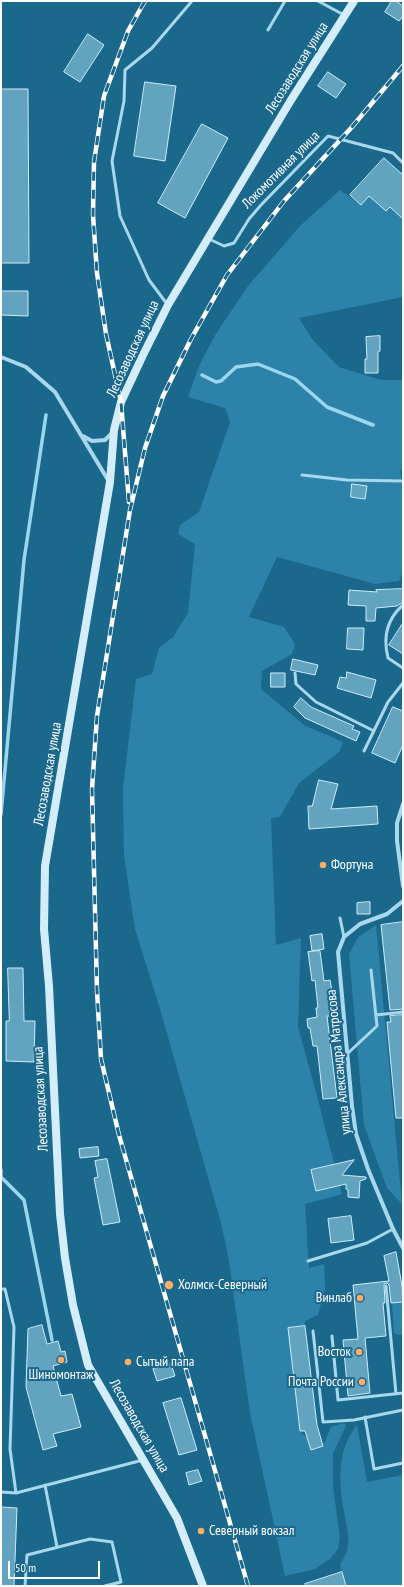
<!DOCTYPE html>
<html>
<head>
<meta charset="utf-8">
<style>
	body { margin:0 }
	#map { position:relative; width:404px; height:1587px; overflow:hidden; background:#1b688d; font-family:"PT Sans Narrow",sans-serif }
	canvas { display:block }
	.frame { position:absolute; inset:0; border:2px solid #fff; pointer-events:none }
	.scale { position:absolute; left:8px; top:1561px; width:92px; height:18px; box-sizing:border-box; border:2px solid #fff; border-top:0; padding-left:5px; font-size:12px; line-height:14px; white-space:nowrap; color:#fff; -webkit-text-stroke:3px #1b688d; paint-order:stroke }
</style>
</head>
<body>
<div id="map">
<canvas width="404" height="1587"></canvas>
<div class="frame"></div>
<div class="scale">50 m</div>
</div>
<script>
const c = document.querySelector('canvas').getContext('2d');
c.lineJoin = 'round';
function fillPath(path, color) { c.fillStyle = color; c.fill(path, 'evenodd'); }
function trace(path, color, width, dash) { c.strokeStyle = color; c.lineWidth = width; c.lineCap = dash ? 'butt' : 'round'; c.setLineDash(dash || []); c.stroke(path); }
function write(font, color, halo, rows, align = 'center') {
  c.font = font + ' "PT Sans Narrow",sans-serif'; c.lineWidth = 4; c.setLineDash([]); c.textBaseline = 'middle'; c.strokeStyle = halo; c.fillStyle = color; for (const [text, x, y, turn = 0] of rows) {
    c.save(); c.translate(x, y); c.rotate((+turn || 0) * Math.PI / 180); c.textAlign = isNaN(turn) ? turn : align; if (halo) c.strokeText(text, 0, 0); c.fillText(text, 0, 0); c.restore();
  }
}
const green = new Path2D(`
	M340,190L361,205L369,196L386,211L390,207L403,219V297L299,318L312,339L339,367L381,380H403V469L400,471L403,486V571L399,581L375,584L277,557L249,617L284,627L295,644L292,654L262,671L261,689L304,725L343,742L339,752L299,783L280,817L271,818L276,945L301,938L298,1027L316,1092L342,1194L305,1204L309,1268L324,1264L325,1289L318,1315L305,1321V1326L288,1328L300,1431L307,1438L311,1450L323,1446L331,1427L344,1423L346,1426L333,1453V1486L340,1538L338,1549L330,1559L315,1569L285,1576L250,1413L228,1255L221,1223L160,1009L135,929L124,856L123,788L136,679L152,674L159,648L173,637L188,613L195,544L178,534L180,525L199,512L230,422L225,408L188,397L199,366L215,335L248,286L300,226Z
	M376,925L402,1204L387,1188L364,1125L349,954L358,937Z
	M403,1302V1334L398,1335L394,1333L392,1303Z
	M357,1425L367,1482L403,1475V1586H346L340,1565C342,1560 345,1556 347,1551C350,1540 347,1528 345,1517C339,1485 335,1453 357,1425Z`);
const stream = new Path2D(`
	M202,375L216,382L221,381L236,367L258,364L295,379L327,407L373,425
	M1,814L24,560L46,415
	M1,1170V1177L24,1200L52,1340`);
const building = new Path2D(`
	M392,1H396L403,6V16L399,21L385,12Z
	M88,34L104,45L80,82L64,72Z
	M328,72L346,84L336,98L318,86Z
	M145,82L176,86L165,161L134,156Z
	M1,89H28L29,263H1Z
	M202,124L228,138L185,218L158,203Z
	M384,158L403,175V219L390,207L386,211L369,196L361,205L350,195Z
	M1,291H28V316L1,315Z
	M380,336V351L378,352V373H365V359H367L366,337Z
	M352,484L367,486L365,499L351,497Z
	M403,589V602L397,606L376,608L375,621H366V606L348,605L349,590L377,592L376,590Z
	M403,623V654L389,645Z
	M348,628H364L363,650L347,649Z
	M293,659L318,665L315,675L291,670Z
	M347,672L376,680L371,698L337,688L340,677L346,678Z
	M271,673H285V687H271Z
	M301,698L311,707L354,726L352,729L360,732L356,741L305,718L294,707Z
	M393,707L403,711V745L395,763L372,753Z
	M319,780L338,784L331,809L377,806L378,824L309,829L308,806H312Z
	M370,902V914H357V903Z
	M403,922V1009L390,1010L381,925Z
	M322,934L324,949L312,951L310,936Z
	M320,951L324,981L330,980L332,991H329L331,1016H327L337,1098L323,1099L317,1046H313L310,1028H308L307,1019L317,1017L316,1008H318L315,980L312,981L308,952Z
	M8,968H23L24,1021H35L34,1062L6,1061V1021H9Z
	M403,1015V1118H396L387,1022H391L390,1016Z
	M98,1147L99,1156L80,1158L79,1149Z
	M107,1159L120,1222L103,1225L94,1178L98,1177L95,1161Z
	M354,1160L342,1175L366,1177V1179L360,1181L359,1198L348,1197V1190L346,1189V1184L316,1191L311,1170Z
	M351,1216L354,1240L331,1243L328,1219Z
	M396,1252L402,1286L403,1302L391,1303L389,1285L387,1283L384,1284L385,1303H383L386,1336L365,1338L370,1393L348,1396L343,1340L358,1339L353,1285L389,1281L384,1256Z
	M42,1325L47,1344L58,1341L61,1352L65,1351L67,1362L53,1366L61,1396L72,1394L81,1427L53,1434L57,1446L43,1450L26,1387L28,1329Z
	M305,1326L317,1425L323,1446L311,1450L305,1431H300L288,1328Z
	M171,1364L175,1376L157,1381L153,1369Z
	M181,1398L197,1450L179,1455L163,1403Z
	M198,1470L202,1481L189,1485L186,1473Z
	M1,1507L17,1508L14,1586H1Z
	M342,1572L346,1586H306L305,1584Z`);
const lane = new Path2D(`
	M318,1L344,15
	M268,30L285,1
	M209,239L224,246L234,243L249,219L261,205L328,136L393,153L403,163
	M167,304L149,280L120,216L112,161L124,101L125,70L152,48L192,1
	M302,475L347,480L403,481
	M403,605C387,619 383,638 388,658L403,668
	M295,673L296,684L316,702L374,731
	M364,751L388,702L403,683
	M340,918L344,937
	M376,1015L403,1012
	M347,1054L377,1026L371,970
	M308,1261L367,1243L393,1229
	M386,1286L396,1394
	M1,1289H5L14,1327L10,1449L16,1493
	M313,1331L323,1422L354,1420L403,1410
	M332,1336L338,1400L403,1393
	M365,1417L374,1469L403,1463
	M45,1485L57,1547
	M1,1492L16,1493L143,1460
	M25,1586L27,1555L90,1539L112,1542L121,1582L105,1586`);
const street = new Path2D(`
	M1,357L26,367L55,392L108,480
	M83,436L92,441L105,440L113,432
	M403,804L397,823V841L403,886
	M403,901L387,914L360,924L344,937L338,952L352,1106L356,1134L368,1169L393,1229L403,1248`);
const secondary = new Path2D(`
	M203,1586L177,1518L88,1365L73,1305L65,1258L60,1214L49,986L44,929L45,866L110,482L114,430L121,402L143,355L168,305L291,100L354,1`);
const rail = new Path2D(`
	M129,502L121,402L106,334L97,273L93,215L94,162L104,96L128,31L145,1
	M248,1586L119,1135L101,1059L97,991L92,789L97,716L130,510L145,448L163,396L191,339L227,275L284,201L352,127L403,66`);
const markers = [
	[323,865,4,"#fead65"],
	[169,1285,5,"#fead65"],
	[360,1298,4,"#fead65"],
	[359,1352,4,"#fead65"],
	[61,1360,4,"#fead65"],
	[128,1362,4,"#fead65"],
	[362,1382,4,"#fead65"],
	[201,1531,4,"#fead65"]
];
const streetNames = [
	["Лесозаводская улица",297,68,-58],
	["Локомотивная улица",281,170,-45],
	["Лесозаводская улица",133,349,-65],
	["Лесозаводская улица",48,774,-80],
	["улица Александра Матросова",339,1062,-96],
	["Лесозаводская улица",41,1099,-93],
	["Лесозаводская улица",139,1426,60]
];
const poiNames = [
	["Фортуна",331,865],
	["Холмск-Северный",178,1285],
	["Винлаб",352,1298,"right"],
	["Восток",351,1352,"right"],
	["Сытый папа",136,1362],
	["Шиномонтаж",61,1375,"center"],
	["Почта России",354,1382,"right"],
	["Северный вокзал",209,1531]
];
fillPath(green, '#2c82a8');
trace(stream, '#9bd6ef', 3.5);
fillPath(building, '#62a3c0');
trace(building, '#ceecf9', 1);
trace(lane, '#a8d8ed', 3);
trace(street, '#a8d8ed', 4);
trace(secondary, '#d4edfa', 8);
trace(rail, '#fff', 4.5);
trace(rail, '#1b688d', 3, [9]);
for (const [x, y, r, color] of markers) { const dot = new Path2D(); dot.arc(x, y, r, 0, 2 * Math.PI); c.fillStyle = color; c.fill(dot); trace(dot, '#1b688d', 1.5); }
write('14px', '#fff', '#1b688d', streetNames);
write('14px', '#fff', '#1b688d', poiNames, 'left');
</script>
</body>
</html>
